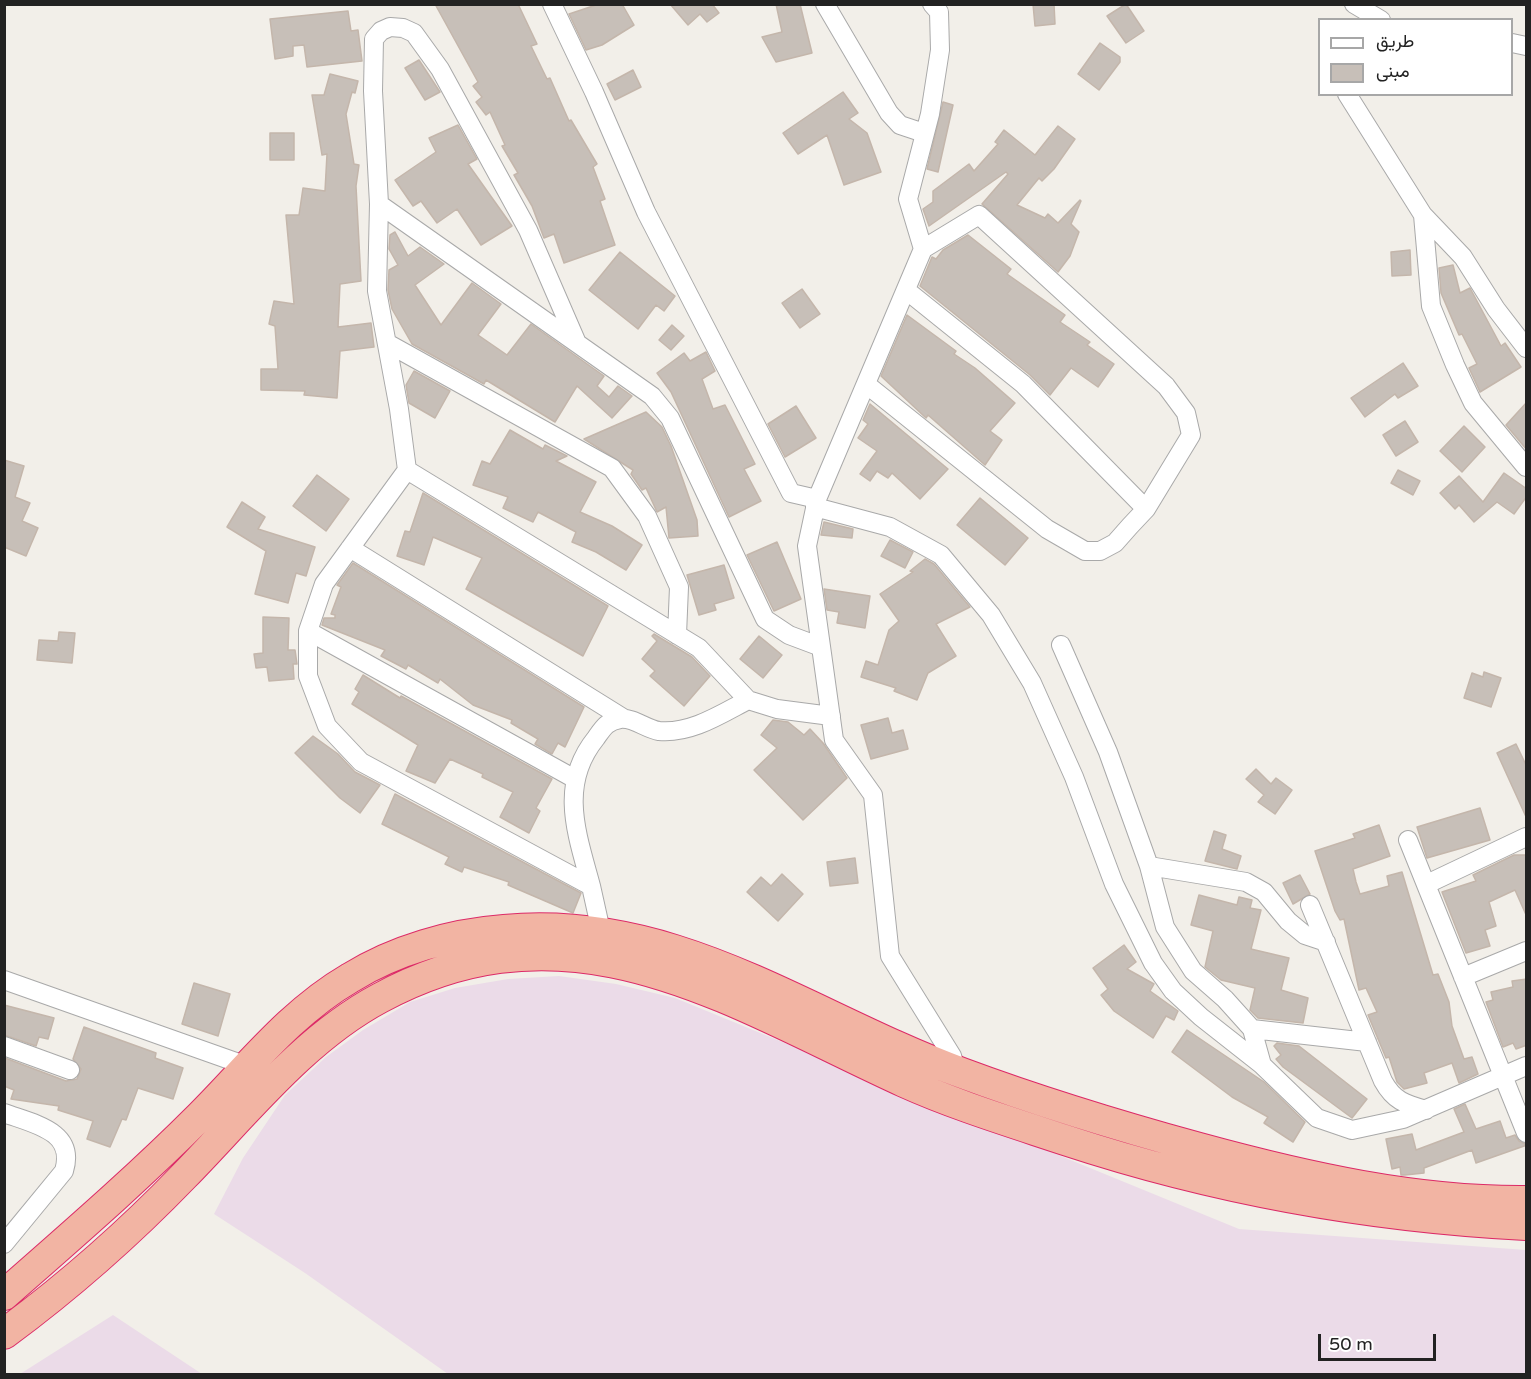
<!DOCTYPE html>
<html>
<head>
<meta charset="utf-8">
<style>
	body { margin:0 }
	#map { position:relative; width:1531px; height:1379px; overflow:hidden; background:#f2efe9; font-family:"Varela Round",Vazirmatn,sans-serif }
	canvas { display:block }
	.frame { position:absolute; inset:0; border:6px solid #222; pointer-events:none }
	.legend { position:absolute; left:1318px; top:18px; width:195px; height:78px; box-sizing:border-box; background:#fff; border:2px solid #a7a7a7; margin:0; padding:8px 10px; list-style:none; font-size:18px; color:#222 }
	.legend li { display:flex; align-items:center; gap:12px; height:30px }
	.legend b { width:30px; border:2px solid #a7a7a7 }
	.scale { position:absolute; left:1318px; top:1334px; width:118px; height:27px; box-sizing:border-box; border:3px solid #222; border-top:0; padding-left:8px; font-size:18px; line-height:21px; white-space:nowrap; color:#222; -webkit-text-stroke:4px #fff; paint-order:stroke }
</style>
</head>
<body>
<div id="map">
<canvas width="1531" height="1379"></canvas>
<div class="frame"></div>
<ul class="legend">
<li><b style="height:8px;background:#fff"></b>طريق</li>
<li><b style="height:16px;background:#c7bfb8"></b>مبنى</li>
</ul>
<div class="scale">50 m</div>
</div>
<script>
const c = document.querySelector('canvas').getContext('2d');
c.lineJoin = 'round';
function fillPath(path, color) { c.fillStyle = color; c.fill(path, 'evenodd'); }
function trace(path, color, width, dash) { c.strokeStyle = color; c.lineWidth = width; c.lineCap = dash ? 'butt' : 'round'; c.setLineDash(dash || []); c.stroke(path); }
const industrial = new Path2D(`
	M559,976L616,984L675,998L1239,1229L1526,1250V1374H448L305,1273L214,1214L243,1158L285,1095L326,1057L363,1030L410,1002L455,988L508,979Z
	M113,1315L202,1374H20Z`);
const building = new Path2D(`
	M435,4H518L537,44L531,46L547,79L550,78L569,121L571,120L597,164L593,167L605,199L600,201L615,245L564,263L554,234L544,238L532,206L514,175L518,173L502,146L505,145L490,112L486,115L476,102L482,97L473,86L478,82Z
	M599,4H622L634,25L602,45L586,50L569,14Z
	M670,4H712L719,13L707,22L700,14L688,25Z
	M776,4H800L812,53L776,62L762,37L782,32Z
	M1033,4H1054L1055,24L1035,26Z
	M1126,4L1144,31L1126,43L1107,16Z
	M348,11L351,31L358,30L362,61L307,67L304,45L293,46V56L275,59L270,19Z
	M1100,43L1120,57V62L1099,90L1078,74Z
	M419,60L440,92L425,100L405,68Z
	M633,70L641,87L615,100L607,84Z
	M330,74L358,81L355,93L352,92L346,114L354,164L359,165L356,186L361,281L340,284L338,327L371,323L374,347L340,351L337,398L304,395L305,391L261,390V369H278L275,326L269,324L274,301L294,304L286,215H299L303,188L325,191L327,154L322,155L312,95H324Z
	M843,92L858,113L849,119L867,133L881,172L844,185L827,135L798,154L783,133Z
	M943,102L953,105L938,172L927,169Z
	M458,125L477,159L468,164L512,226L481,245L457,209L437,223L421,201L413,206L395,180L436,152L429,138Z
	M1058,126L1075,139L1054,169L1042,181L1039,178L1017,205L1045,218L1048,214L1058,223L1080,200L1081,201L1071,224L1079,232L1070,256L1058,272L982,204L1008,174L1006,172L929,226L923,209L933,202V191L969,164L974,171L998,144L995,142L1004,130L1035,155Z
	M270,133H294V160H270Z
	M395,232L408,256L420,247L444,264L415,285L441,325L472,283L501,304L478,335L507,355L531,324L604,376L597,386L609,397L618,386L632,396L612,418L577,386L555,422L486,380L484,384L412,344L392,309L388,290L389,270L398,265L389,249L390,235Z
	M968,235L1011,269L1007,274L1065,315L1060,322L1090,342L1087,345L1114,364L1098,387L1071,368L1050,395L1030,375L920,286L932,257L936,259L943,250Z
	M1410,250L1411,275L1392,276L1391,252Z
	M620,252L675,296L664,311L656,305L638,329L589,290Z
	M1453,265L1460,293L1470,288L1501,346L1505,343L1521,367L1480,392L1469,368L1477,364L1462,334L1459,335L1441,293L1439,268Z
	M802,289L820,314L800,328L782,303Z
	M907,315L956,351L954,354L975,368L1015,403L990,431L1002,440L985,465L928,415L926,418L881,376Z
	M672,325L684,336L671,350L659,340Z
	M706,352L715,371L702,379L713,409L725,405L755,464L744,469L761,501L729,517L671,392L657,373L684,353L690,361Z
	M1403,363L1418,386L1398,398L1395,394L1365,417L1351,398Z
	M414,371L450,391L435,418L409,403L406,385Z
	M1527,402V450L1506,425Z
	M870,404L948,469L920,499L892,473L888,478L877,471L870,481L860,474L877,451L858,438L868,424L863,420Z
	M796,406L816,438L785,457L768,424Z
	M646,412L662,427L671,446L697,520L698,536L669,538L666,507L657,512L646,488L642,490L631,474L633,470L584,439Z
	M1405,421L1418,442L1396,456L1383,435Z
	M1464,426L1485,447L1462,472L1440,451Z
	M510,430L543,449L545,445L567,456L556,461L596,482L580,512L612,526L642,545L626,570L596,552L572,542L576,532L538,512L533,522L503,508L508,497L473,485L482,461L490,464Z
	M4,460L24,466L15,497L30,503L22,521L38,528L26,556L4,547Z
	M1398,470L1420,481L1413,495L1391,483Z
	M1504,473L1527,489V496L1514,514L1497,502L1474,522L1459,505L1455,509L1440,493L1459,476L1483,502Z
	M317,475L349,499L326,531L293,506Z
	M423,493L608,606L583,656L466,589L482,558L433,537L424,565L397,556L405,531L410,532Z
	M980,498L1028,538L1005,565L957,525Z
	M242,502L265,517L258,529L315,547L306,576L296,573L288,603L255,594L266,551L227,527Z
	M824,522L853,529L852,538L821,535Z
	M890,540L913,552L905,568L881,556Z
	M777,542L801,599L774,611L747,555Z
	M925,559L934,564L970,607L936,624L956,656L928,673L917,700L894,691L896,688L861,677L866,661L878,665L889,630L899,621L880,594L913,572L910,571Z
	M353,563L584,707L565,747L558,743L552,754L535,744L538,739L511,723L512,720L473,705L440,679L438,683L408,665L406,669L381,656L385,650L322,625L324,618H335V615L331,614L341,587L337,585Z
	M724,565L734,598L714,604L716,610L699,615L687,575Z
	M824,589L870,596L865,628L837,623L839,612L827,610Z
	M263,617L289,618L288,650H295L297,664H293L294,679L269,681L267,667L256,668L254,654L263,653Z
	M59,632L75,633L72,663L37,660L39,640L58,641Z
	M654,634L692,657L710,676L684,706L650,676L655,671L642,659L657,641L652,636Z
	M759,636L782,655L763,678L740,659Z
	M1484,672L1501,678L1491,707L1464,698L1472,673L1483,677Z
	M363,675L400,698L401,696L552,779L536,808L540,811L529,833L500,817L513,792L482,777L483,774L450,759L435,783L406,771L418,745L352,704L359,692L355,689Z
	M888,718L892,733L903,730L908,749L871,759L861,725Z
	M773,720L788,722L804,735L810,729L823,743L847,778L803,820L754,770L777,748L761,735Z
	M313,736L338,754L355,772L380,785L360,813L340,798L295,753Z
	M1516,744L1527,767V819L1497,753Z
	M1256,769L1271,784L1276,778L1292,790L1275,814L1258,802L1264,795L1246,779Z
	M395,794L581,893L573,913L508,885L509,882L464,867L462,872L445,864L449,857L382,824Z
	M1480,808L1490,840L1427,858L1417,827Z
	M1379,825L1390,856L1353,869L1356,882L1360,894L1389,886L1387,876L1402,872L1433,975L1438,974L1449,1002L1452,1026L1464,1059L1472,1057L1478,1074L1459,1083L1452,1063L1424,1073L1427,1083L1404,1089L1397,1082L1389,1057L1386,1058L1368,1015L1377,1012L1366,988L1359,990L1344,919L1340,920L1335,911L1315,851L1355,838L1353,834Z
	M1214,831L1226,835L1222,849L1241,856L1237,869L1205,861Z
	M1514,855H1527V917L1515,890L1489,902L1496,926L1485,930L1490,946L1466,953L1442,892L1476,881L1473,875Z
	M855,858L858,883L830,886L827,862Z
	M782,874L803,894L778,921L747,892L761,877L771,886Z
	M1300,875L1310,894L1293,904L1283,883Z
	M1199,895L1237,905L1239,897L1252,900L1250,908L1261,910L1251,949L1289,958L1281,990L1308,998L1303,1023L1258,1018L1250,1010L1255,988L1221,980L1205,967L1213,931L1191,925Z
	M1124,945L1136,962L1127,969L1154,984L1150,991L1178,1011L1174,1020L1166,1016L1153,1038L1114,1011L1101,995L1108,989L1093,968Z
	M1527,979V1045L1516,1049L1513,1043L1503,1047L1486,1002L1493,1000L1491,992L1513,987L1512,981Z
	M194,983L230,994L218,1036L182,1024Z
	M4,1005L54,1018L48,1039L39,1037L36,1046L4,1035Z
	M84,1027L156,1053L155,1058L183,1068L173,1099L138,1088L126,1120L122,1119L110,1147L87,1139L93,1121L58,1110L59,1106L11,1099L14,1090L4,1086L5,1058L66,1081L77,1079L81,1069L73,1059Z
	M1187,1030L1264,1082L1305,1122L1293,1142L1264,1123L1268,1117L1232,1097L1172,1052Z
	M1277,1043L1299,1046L1367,1099L1352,1118L1283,1067L1276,1059L1281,1055L1274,1046Z
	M1465,1104L1476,1129L1500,1121L1506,1138L1515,1135L1519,1141L1527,1145L1476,1163L1472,1150L1424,1168V1173L1405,1175H1401L1400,1167L1392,1169L1386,1139L1412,1134L1416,1150L1464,1132L1454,1109Z`);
const minor = new Path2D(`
	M552,4L594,92L646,212L791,493L817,499
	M825,4L889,113L900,125L924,133
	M932,4L939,12L940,50L930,114L908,199L923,249L817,499L807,546L834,740L873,795L890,956L952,1056L957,1072
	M1354,4L1381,20
	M1512,43L1526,46
	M1347,94L1423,215L1463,257L1496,309L1526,348
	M379,204L652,396L670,418L765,619L789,635L821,647
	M1423,215L1431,306L1455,365L1473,403L1526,467
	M906,290L1023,384L1146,509
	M387,343L612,468L647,516L679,587L677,635
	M577,343L528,230L440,69L414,33L403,28L390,27L381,31L374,39L373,91L379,204L377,291L399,409L407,470L324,584L308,631V676L327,726L361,762L591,886L601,931
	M866,384L1047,529L1085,551H1100L1115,543L1130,526L1146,509L1191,435L1186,413L1166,386L979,215L923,249
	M407,470L699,648L748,700
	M815,507L890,527L941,555L991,615L1032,683L1074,777L1114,884L1153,963L1173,991L1201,1017L1262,1065L1317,1118L1352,1130L1403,1119L1526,1066
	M350,548L623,718
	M308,631L575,779
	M1061,645L1108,752L1149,866L1165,927L1193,971L1225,999L1252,1029L1262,1065
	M1408,840L1526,1133
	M1149,866L1246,882L1264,892L1288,921L1305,935L1326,942
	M1427,884L1526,837
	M591,886C577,834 558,785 596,738C603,728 607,721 620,719C633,717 646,729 659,731C691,734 721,714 748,700L777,709L831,716
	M1310,905L1383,1081C1394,1101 1405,1104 1426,1110
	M1463,977L1526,951
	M4,980L247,1066
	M1252,1029L1367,1042
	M4,1046L70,1070
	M4,1113C34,1124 76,1131 64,1171L4,1244`);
const trunk = new Path2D(`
	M4,1295C71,1236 137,1179 200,1116C248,1068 290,1013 350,978C395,950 451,934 504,930C678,914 807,1016 962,1073C1040,1102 1119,1126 1199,1148C1305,1177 1416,1202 1526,1201
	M4,1334C69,1286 128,1234 184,1176C244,1115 303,1039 380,998C572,894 729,1002 904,1082C955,1105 1011,1122 1065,1140C1214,1189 1370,1217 1526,1225`);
fillPath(industrial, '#ebdbe8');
fillPath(building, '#c7bfb8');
trace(building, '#c4b6ab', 1.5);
trace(minor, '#a9a9a9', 20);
trace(trunk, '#dc2a67', 32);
trace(minor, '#fff', 18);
trace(trunk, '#f2b4a3', 30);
</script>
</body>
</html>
